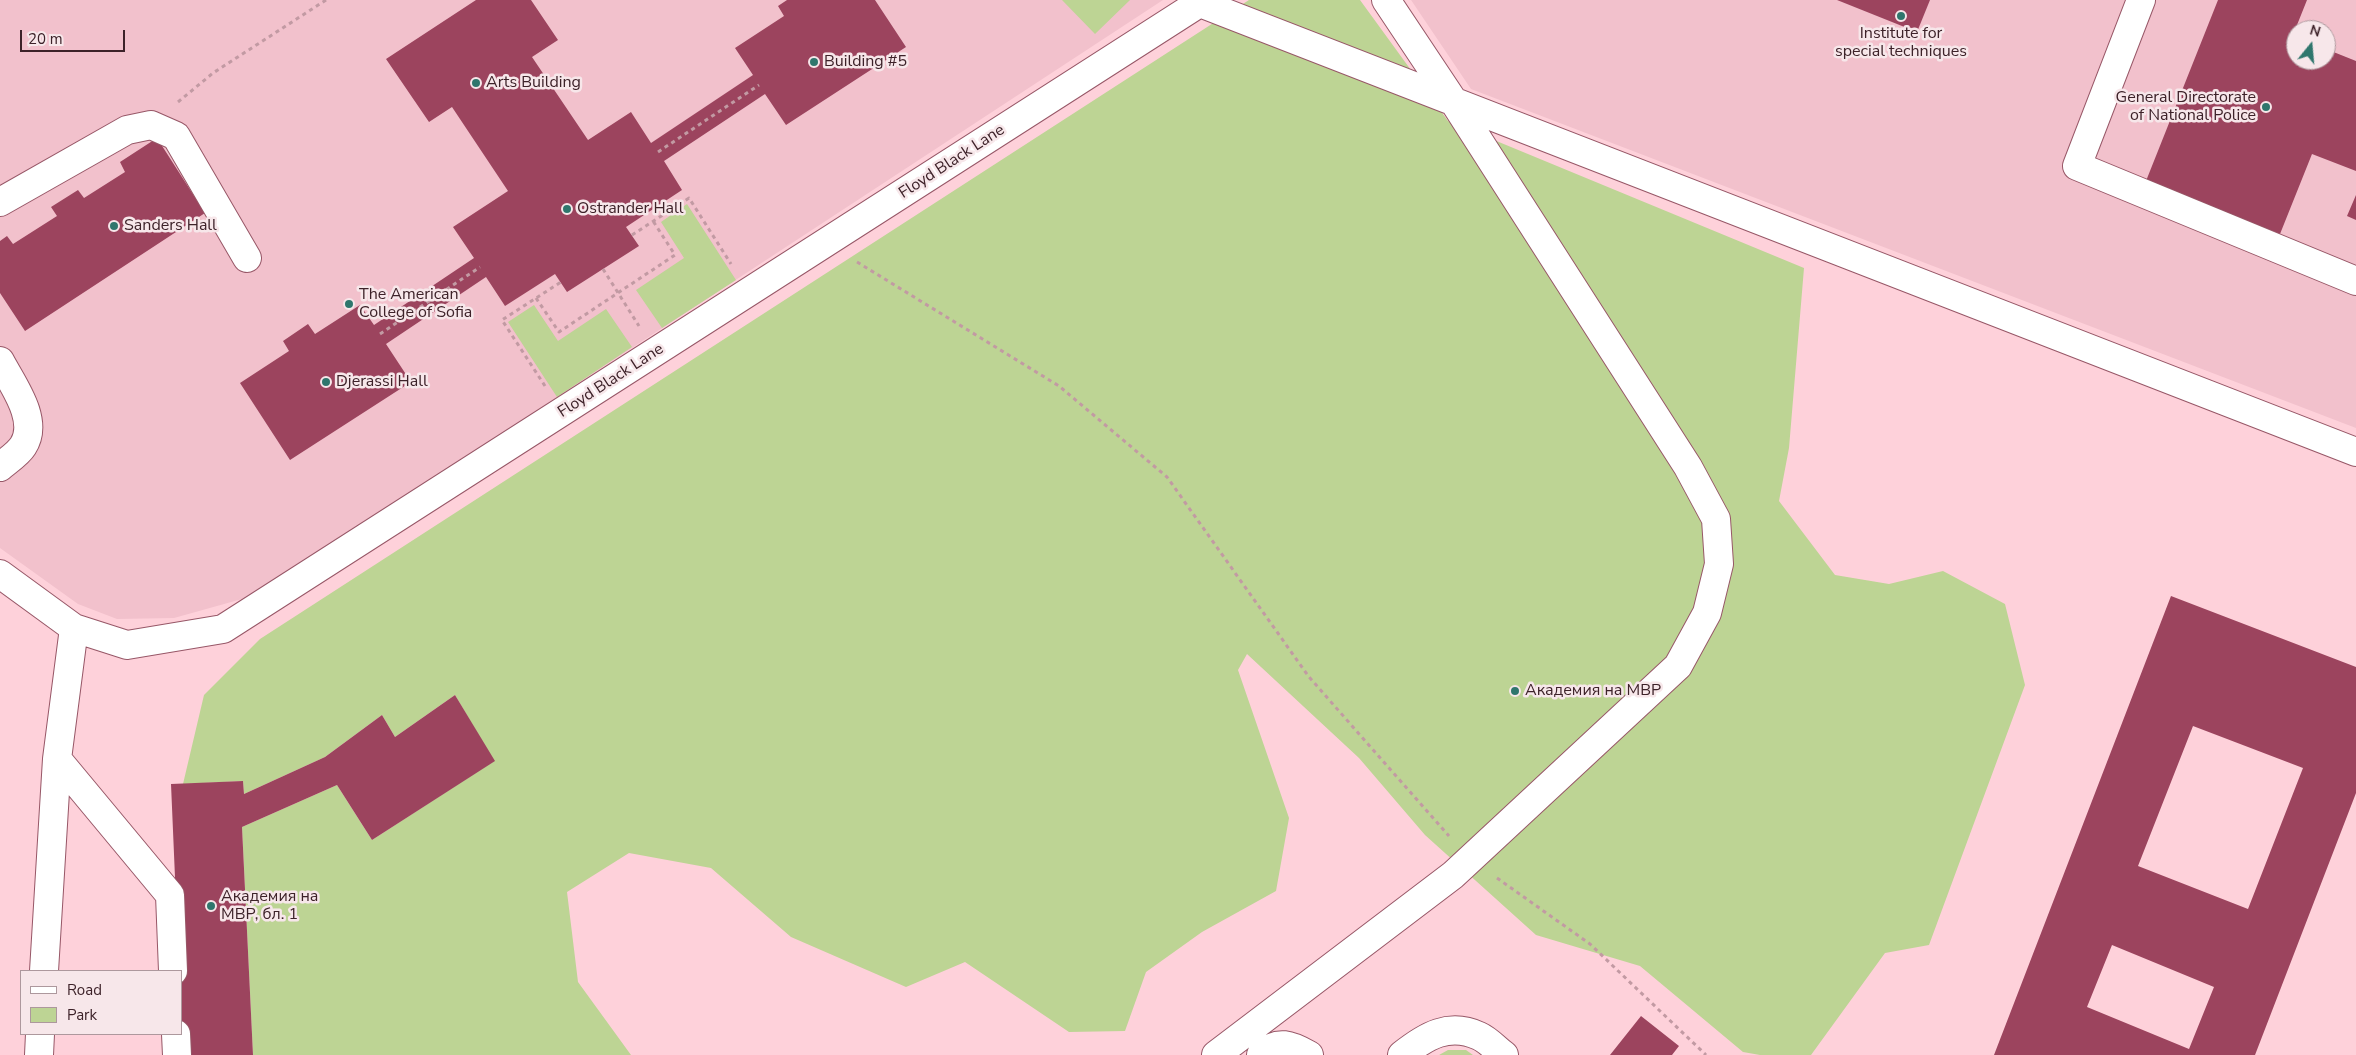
<!DOCTYPE html>
<html>
<head>
<meta charset="utf-8">
<style>
	body { margin:0 }
	#map { position:relative; width:2356px; height:1055px; overflow:hidden; background:#fed1da; font-family:"Nunito Sans",sans-serif }
	canvas { display:block }
	.legend { position:absolute; left:20px; top:970px; width:162px; height:65px; box-sizing:border-box; background:#f7e7ea; border:1px solid #ad989d; margin:0; padding:6px 9px; list-style:none; font-size:15px; color:#3d2229 }
	.legend li { display:flex; align-items:center; gap:10px; height:25px }
	.legend b { width:25px; border:1px solid #ad989d }
	.north { position:absolute; left:2286px; top:20px; width:50px; height:50px; box-sizing:border-box; background:#f7e7ea; border:1px solid #ad989d; border-radius:50%; rotate:17deg; font-size:14px; font-weight:700; line-height:20px; text-align:center; color:#3d2229 }
	.north::after { content:''; display:block; margin:auto; width:18px; height:22px; background:#2f766d; clip-path:polygon(50% 0,100% 100%,50% 72%,0 100%) }
	.scale { position:absolute; left:20px; top:30px; width:105px; height:22px; box-sizing:border-box; border:2px solid #3d2229; border-top:0; padding-left:6px; font-size:15px; line-height:18px; white-space:nowrap; color:#3d2229; -webkit-text-stroke:4px #f7e7ea; paint-order:stroke }
</style>
</head>
<body>
<div id="map">
<canvas width="2356" height="1055"></canvas>
<ul class="legend">
<li><b style="height:6px;background:#fff"></b>Road</li>
<li><b style="height:14px;background:#bdd494"></b>Park</li>
</ul>
<div class="north">N</div>
<div class="scale">20 m</div>
</div>
<script>
const c = document.querySelector('canvas').getContext('2d');
c.lineJoin = 'round';
function fillPath(path, color) { c.fillStyle = color; c.fill(path, 'evenodd'); }
function trace(path, color, width, dash) { c.strokeStyle = color; c.lineWidth = width; c.lineCap = dash ? 'butt' : 'round'; c.setLineDash(dash || []); c.stroke(path); }
function write(font, color, halo, rows, align = 'center') {
  c.font = font + ' "Nunito Sans",sans-serif'; c.lineWidth = 5; c.setLineDash([]); c.textBaseline = 'middle'; c.strokeStyle = halo; c.fillStyle = color; for (const [text, x, y, turn = 0] of rows) {
    c.save(); c.translate(x, y); c.rotate((+turn || 0) * Math.PI / 180); c.textAlign = isNaN(turn) ? turn : align; if (halo) c.strokeText(text, 0, 0); c.fillText(text, 0, 0); c.restore();
  }
}
const built = new Path2D(`
	M0,0H1163L557,397L242,599L174,618L117,619L78,604L0,548Z
	M1411,0H2356V428L1471,89ZM2296,30H2326V60H2296Z`);
const green = new Path2D(`
	M1062,0H1130L1095,34Z
	M1249,0H1360L1448,121L1804,268L1789,448L1779,501L1835,575L1889,584L1943,571L2005,604L2025,685L1929,945L1885,953L1811,1055H1760L1743,1052L1640,966L1536,935L1425,835L1359,758L1247,654L1238,670L1289,818L1276,891L1202,932L1146,972L1125,1031L1069,1032L965,962L906,987L791,937L711,868L629,853L567,892L578,982L631,1055H253L242,827L337,785L372,840L494,761L455,695L395,737L382,715L325,757L244,794L243,781L183,784L204,695L260,639Z
	M687,204L736,280L662,328L636,290L684,258L661,222Z
	M534,305L558,341L606,309L632,347L557,397L508,322Z
	M1448,1050H1466L1473,1055H1439Z`);
const building = new Path2D(`
	M476,0H531L558,40L532,57L588,140L631,112L651,143L753,75L735,48L784,16L778,6L787,0H875L906,47L786,125L765,94L664,161L682,190L626,227L639,246L567,292L555,274L505,306L486,277L386,344L411,382L290,460L240,383L289,351L283,341L308,324L315,334L360,305L374,325L474,258L453,227L508,191L452,107L429,122L386,59Z
	M1837,0H1930L1917,32Z
	M2218,0H2307L2293,35L2296,37V60H2326V49L2356,61V171L2312,154L2280,234L2146,181Z
	M157,138L205,213L25,331L0,293V241L7,236L13,244L57,216L51,207L78,190L84,198L125,172L120,162Z
	M2356,195V220L2347,216Z
	M2171,596L2356,667V793L2255,1055H1994ZM2193,726L2303,768L2248,909L2138,866ZM2112,945L2214,987L2189,1049L2087,1007Z
	M455,695L495,761L372,840L337,785L242,827L253,1055H182L181,971H179L171,784L243,781L244,794L325,757L382,715L395,737Z
	M1641,1016L1679,1046L1672,1055H1610Z`);
const path = new Path2D(`
	M178,102L213,73L326,0
	M658,152L759,85
	M632,235L689,198L731,264
	M857,262L1059,386L1167,477L1309,677L1449,836
	M603,269L639,326
	M536,298L559,332L675,255L653,221
	M380,334L480,267
	M545,386L502,320L561,282
	M1497,878L1590,944L1706,1055`);
const minor = new Path2D(`
	M2141,0L2077,166L2356,281
	M1200,3L2356,452
	M0,202L127,130L151,125L176,136L247,258
	M0,361C12,384 40,420 23,446C18,454 7,461 0,467
	M0,574L74,628L127,645L223,629L1204,0
	M57,759L170,895L173,971
	M44,971L57,759L74,628
	M176,1034L177,1055
	M39,1055L40,1034
	M1216,1055L1453,875L1678,666L1707,613L1719,564L1716,519L1688,467L1454,102L1386,0
	M1261,1055C1278,1039 1291,1045 1309,1055
	M1402,1055C1426,1036 1449,1022 1479,1036C1488,1040 1496,1049 1504,1055`);
const markers = [
	[1901,16,5,"#2f766d"],
	[814,62,5,"#2f766d"],
	[476,83,5,"#2f766d"],
	[2266,107,5,"#2f766d"],
	[567,209,5,"#2f766d"],
	[114,226,5,"#2f766d"],
	[349,304,5,"#2f766d"],
	[326,382,5,"#2f766d"],
	[1515,691,5,"#2f766d"],
	[211,906,5,"#2f766d"]
];
const poiNames = [
	["Institute for",1901,34,"center"],
	["special techniques",1901,52,"center"],
	["Building #5",824,62],
	["Arts Building",486,83],
	["General Directorate",2256,98,"right"],
	["of National Police",2256,116,"right"],
	["Ostrander Hall",577,209],
	["Sanders Hall",124,226],
	["The American",359,295],
	["College of Sofia",359,313],
	["Djerassi Hall",336,382],
	["Академия на МВР",1525,691],
	["Академия на",221,897],
	["МВР, бл. 1",221,915]
];
const streetNames = [
	["Floyd Black Lane",952,162,-33],
	["Floyd Black Lane",611,381,-33]
];
fillPath(built, '#f2c1cc');
fillPath(green, '#bdd494');
fillPath(building, '#9c445e');
trace(minor, '#975767', 30);
trace(path, '#c29aa3', 3, [4, 4]);
trace(minor, '#fff', 28);
for (const [x, y, r, color] of markers) { const dot = new Path2D(); dot.arc(x, y, r, 0, 2 * Math.PI); c.fillStyle = color; c.fill(dot); trace(dot, '#f7e7ea', 2); }
write('16px', '#3d2229', '#f7e7ea', poiNames, 'left');
write('16px', '#3d2229', '#f7e7ea', streetNames);
</script>
</body>
</html>
